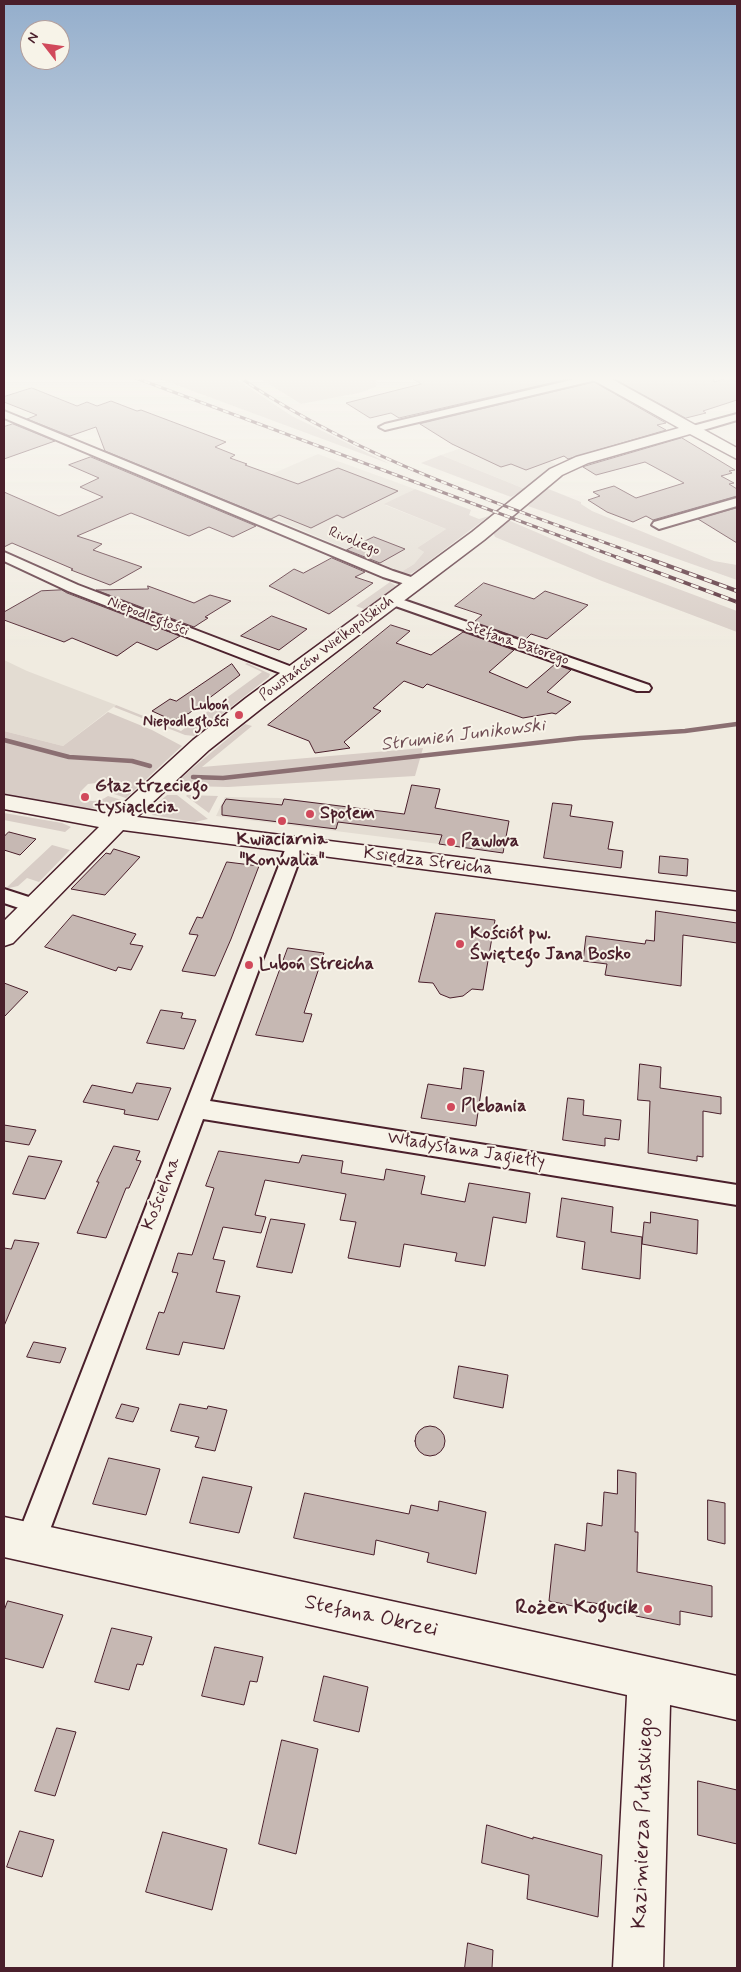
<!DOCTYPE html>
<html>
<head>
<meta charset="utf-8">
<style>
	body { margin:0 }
	#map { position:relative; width:741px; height:1972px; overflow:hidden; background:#f0ebe0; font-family:Mynerve,sans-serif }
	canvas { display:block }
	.frame { position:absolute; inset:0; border:5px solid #4a1f2b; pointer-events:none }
	.north { position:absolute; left:20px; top:20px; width:50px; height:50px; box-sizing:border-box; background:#f7f3e8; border:1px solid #b29e9c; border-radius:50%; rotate:300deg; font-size:14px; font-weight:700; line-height:20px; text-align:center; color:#4a1f2b }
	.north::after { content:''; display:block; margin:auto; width:18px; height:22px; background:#d1495b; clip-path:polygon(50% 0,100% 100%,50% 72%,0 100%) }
</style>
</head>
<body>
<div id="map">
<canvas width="741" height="1972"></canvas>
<div class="frame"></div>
<div class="north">N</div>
</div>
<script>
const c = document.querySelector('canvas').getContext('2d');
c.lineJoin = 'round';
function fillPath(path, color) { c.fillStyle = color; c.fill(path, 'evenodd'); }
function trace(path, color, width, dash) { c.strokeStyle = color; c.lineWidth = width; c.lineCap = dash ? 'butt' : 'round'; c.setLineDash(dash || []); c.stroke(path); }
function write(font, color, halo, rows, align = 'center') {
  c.font = font + ' Mynerve,sans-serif'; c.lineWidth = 4; c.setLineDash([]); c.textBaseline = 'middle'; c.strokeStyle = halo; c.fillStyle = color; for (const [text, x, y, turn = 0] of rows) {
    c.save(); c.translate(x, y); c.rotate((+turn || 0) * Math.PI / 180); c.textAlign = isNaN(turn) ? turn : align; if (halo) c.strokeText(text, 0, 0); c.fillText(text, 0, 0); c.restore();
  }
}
const built = new Path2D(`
	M473,444L549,461L556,464L525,489L441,455Z
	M318,454L415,489L385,505L446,529L417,548L424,552L414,564L401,572L221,496Z
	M4,660L27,671L116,705L63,746L4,731Z
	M225,797L279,798L347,806L346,811L373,810L368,826L428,834L429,829L443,830L439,844L216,816Z`);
const green = new Path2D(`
	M155,377H233L292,416L390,464Z
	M258,377H377L376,387L359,393L301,404Z
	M441,455L525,489L511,497L421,463Z
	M546,488L581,502V504L592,511L714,561L737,565V580L528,506L531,503L529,501Z
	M415,489L471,510L469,515L479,519L489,516L417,570L410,574L401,572L414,564L424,552L417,548L446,529L384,504Z
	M508,520L601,560L737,611V632L602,581L495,537L493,532Z
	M390,582L396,586L364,609L356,606Z
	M247,663L270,674L269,677L194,736L185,735L114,707L116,705L181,731L262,672L245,664Z
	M108,712L152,730L182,746L126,798L111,793V786L104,782L88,784L80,792V797C89,803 99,802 108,796L122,800C87,819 42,803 4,796V731L63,746Z
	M245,724L252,726L202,767L423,748L415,776L228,787L187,786L180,784L181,778Z
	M167,795H177L208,819L195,822L152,815L151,809Z
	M187,795L218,796L209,813L186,796Z
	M4,813L62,823L71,827L65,832L4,820Z
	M52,845L70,850L39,882L27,878L18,886L5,889Z`);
const stream = new Path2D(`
	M4,740L69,757L132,761L150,766
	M193,777L223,778L580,738L685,731L737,724`);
const building = new Path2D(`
	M410,377H577L399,418L391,413L370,418L346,403L421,384Z
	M611,377H713L714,382L727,378L737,382V400L703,411L706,413L686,418Z
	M594,382L666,423L657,425L666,430L568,459L564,456L526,470L511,464L501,467L452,444L420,424Z
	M32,388L77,406L87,402L97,406L111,401L137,411L141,410L226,442L215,447L235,455L230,458L247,464L245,465L298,484L338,468L398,491L343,518L337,515L311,528L279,515L271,519L105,451L96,427L70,436L27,419L37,415L4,402V397Z
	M13,424L55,441L4,459V427Z
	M682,438L735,470L729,471L732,473L721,476L734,483L729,484L737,489V496L653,520L646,516L633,522L607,512L588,500L600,496L593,492L614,486L636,498L684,483L645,462L596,475L583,467Z
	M91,457L256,526L233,537L209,527L189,536L131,513L77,536L102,544L93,550L142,567L110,585L71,570L73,569L12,543L4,547V492L59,516L103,497L80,487L99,478L69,465Z
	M737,508V543L698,519Z
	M374,537L405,549L380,563L347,550Z
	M332,558L365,572L355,577L373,583L329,614L269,586L294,569L303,573Z
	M484,583L534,599L545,591L588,605L547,639L531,634L525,640L474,622L482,615L455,606Z
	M148,586L194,603L210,595L231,601L205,617L208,618L194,627L96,590L148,589Z
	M62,590L67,593L180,636L157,650L137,642L117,656L72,638L64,642L4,620V612L41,591Z
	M272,616L307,629L279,650L241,636Z
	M391,625L410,631L396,643L431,655L463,632L514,650L489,672L527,688L555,664L571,670L547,692L571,702L556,714L552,713L523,718L427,684L423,688L404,681L373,708L381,711L344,742L350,748L315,753L309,741L268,725Z
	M232,664L240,675L188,714L185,713L174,721L152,711L170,699L176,701Z
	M412,785L440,789L435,808L509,821L503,853L439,844L442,835L338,822L336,829L222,815V806L226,799L282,805L284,799L404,814Z
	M553,803L572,805L570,816L613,822L608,849L623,851L621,868L544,858Z
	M9,832L36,839L20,855L4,850V837Z
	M114,849L140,857L105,895L71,889L106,853L110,854Z
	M660,856L688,859L687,876L659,873Z
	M227,862L259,866L231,939L215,976L182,971L198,935L189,934L197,917L202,918Z
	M656,911L737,923V943L683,935L681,986L605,975L607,964L583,961L586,936L645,944L646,940L654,941Z
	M436,913L495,920L483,990L472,989L463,996L450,998L440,994L433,983L419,982Z
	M73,915L136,934L130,944L143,946L131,970L118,967L116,971L45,947Z
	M288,948L324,953L304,1013L312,1014L303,1042L256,1035Z
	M4,983L28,992L4,1017Z
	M161,1010L183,1013L181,1018L196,1020L184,1049L147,1043Z
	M640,1064L661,1067L660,1088L721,1097V1114L703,1111V1157L697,1156V1161L648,1153L650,1101L638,1100Z
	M464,1068L484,1071L476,1126L421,1118L428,1084L461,1089Z
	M137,1083L171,1088L158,1120L124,1114L125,1110L83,1102L92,1085L132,1093Z
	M568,1098L584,1100L583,1115L621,1120L619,1140L605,1138V1146L563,1140Z
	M4,1125L36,1130L29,1145L4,1141Z
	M114,1146L140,1151L136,1160L141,1161L129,1188H126L106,1238L77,1233L99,1182H97Z
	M219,1151L299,1163L302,1155L343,1161L341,1173L384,1180L386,1169L425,1176L421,1194L465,1202L469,1183L530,1193L526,1223L493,1217L485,1266L455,1261L457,1253L404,1244L400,1267L348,1258L356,1222L340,1220L346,1194L265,1180L255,1215L266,1217L261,1233L223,1227L213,1259L225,1261L216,1292L240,1296L224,1349L183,1342L179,1355L146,1349L159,1312L164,1313L178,1273L172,1272L178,1253L192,1255L214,1188L206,1186Z
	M29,1156L62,1161L45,1199L13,1194Z
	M562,1198L613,1207L611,1232L642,1237L640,1279L582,1269L585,1242L557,1237Z
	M651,1212L698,1220L697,1254L642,1244L644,1222L650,1223Z
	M271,1219L305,1224L292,1273L257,1267Z
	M15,1240L39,1243L4,1326V1248L11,1249Z
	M34,1342L66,1348L60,1363L27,1357Z
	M459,1366L508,1375L503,1408L454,1398Z
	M122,1404L139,1408L133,1422L116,1418Z
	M180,1404L207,1409L208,1406L227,1410L215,1451L195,1447L199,1437L171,1431Z
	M415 1441a15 15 0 1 1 30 0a15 15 0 1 1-30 0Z
	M109,1458L160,1469L146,1515L93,1504Z
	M618,1470L636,1473L635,1532H638L637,1572L712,1586V1617L680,1611V1625L636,1616V1611L594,1603L579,1601L578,1607L549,1601L555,1544L585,1551L587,1523L602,1526L604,1492L617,1494Z
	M203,1477L252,1487L239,1533L190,1523Z
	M305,1493L409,1514L411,1505L438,1511L439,1501L486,1512L476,1574L427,1562L429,1553L376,1540L374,1555L294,1538Z
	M708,1500L725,1503V1544L708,1540Z
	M8,1601L63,1615L43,1668L4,1658V1611Z
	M112,1628L152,1637L143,1665L137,1664L129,1690L95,1682Z
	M215,1647L263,1657L257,1682L250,1681L244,1705L202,1696Z
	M324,1676L368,1687L359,1732L314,1721Z
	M57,1728L76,1732L55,1796L35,1791Z
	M282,1740L318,1749L296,1854L259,1844Z
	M698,1781L737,1790V1844L698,1835Z
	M487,1825L533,1839V1837L602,1855L598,1917L527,1899L529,1875L482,1863Z
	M20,1831L54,1840L42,1877L7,1867Z
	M163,1832L227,1849L212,1910L146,1892Z
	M468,1943L493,1950L492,1968H465Z`);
const street = new Path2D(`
	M584,377H601L596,380L385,430L379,427L385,424Z
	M4,411L393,571L420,580L422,583L420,586L415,587L383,577L4,418Z
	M737,414V420L693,433L687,429L689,427Z
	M737,498V506L659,529L652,525L654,522Z
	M4,552L78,585L300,670L302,673L300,676H288L68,591L4,561Z
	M392,596L649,685L651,688L649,691H637L387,603L385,600L387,597Z
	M296,839L303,841L305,845L210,1101L737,1185V1205L203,1119L45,1543L41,1554L30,1558L19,1554L15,1543L287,845L289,841Z
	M4,889L41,901L44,906L41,911L34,913L4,903Z`);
const secondary = new Path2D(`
	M591,377H608L737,448V459L690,434L588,463L562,475L484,540L262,708L209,750L137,817L737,892V910L123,830L13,943L4,946V921L99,827L4,809V795L112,814L193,740L246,698L472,532L550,469L576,457L679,428L593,380Z
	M4,1517L737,1676V1720L670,1705L663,1968H613L627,1695L4,1557Z`);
const railFar1 = new Path2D(`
	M133,377L619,558
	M239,377C363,462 507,506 647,558`);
const rail = new Path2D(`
	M616,557L737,602
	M644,557L737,591`);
const markers = [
	[239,715,5,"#d1495b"],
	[85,797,5,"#d1495b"],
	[310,814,5,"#d1495b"],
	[282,821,5,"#d1495b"],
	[451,842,5,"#d1495b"],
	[460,944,5,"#d1495b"],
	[249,965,5,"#d1495b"],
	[451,1107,5,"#d1495b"],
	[648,1609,5,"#d1495b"]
];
const farStreetnames = [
	["Rivoliego",354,542,22],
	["Niepodległości",148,617,21],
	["Stefana Batorego",517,644,19],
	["Powstańców Wielkopolskich",327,649,-37]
];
const farPoinames = [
	["Luboń",229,706],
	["Niepodległości",229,723]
];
const poiNames = [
	["Głaz trzeciego",95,787],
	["tysiąclecia",95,808],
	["Społem",320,814],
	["Kwiaciarnia",282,840,"center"],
	["\"Konwalia\"",282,861,"center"],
	["Pawlova",461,842],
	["Kościół pw.",470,934],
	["Świętego Jana Bosko",470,955],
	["Luboń Streicha",259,965],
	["Plebania",461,1107]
];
const streetNames = [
	["Księdza Streicha",428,862,7],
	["Władysława Jagiełły",466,1151,9],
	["Kościelna",162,1194,-69]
];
const waterNames = [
	["Strumień Junikowski",463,736,-7]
];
const nearPoinames = [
	["Rożen Kogucik",638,1609]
];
const nearStreetnames = [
	["Stefana Okrzei",371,1617,12],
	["Kazimierza Pułaskiego",644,1823,-88]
];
fillPath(built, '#e3dcd2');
fillPath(green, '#d8cdc6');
trace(stream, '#8b6f72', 4.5);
fillPath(building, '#c6b8b3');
trace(building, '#4a1f2b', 1);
trace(street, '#4a1f2b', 4);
trace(secondary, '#4a1f2b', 3);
fillPath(street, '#f7f3e8');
fillPath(secondary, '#f7f3e8');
trace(railFar1, '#4a1f2b', 3);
trace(rail, '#4a1f2b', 4);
trace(railFar1, '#f7f3e8', 2, [6]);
trace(rail, '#f7f3e8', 2.5, [8]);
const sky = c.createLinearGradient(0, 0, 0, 653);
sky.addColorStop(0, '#94aecc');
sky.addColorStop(0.58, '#f8f6f1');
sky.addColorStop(1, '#f8f6f100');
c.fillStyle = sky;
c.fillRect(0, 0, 741, 653);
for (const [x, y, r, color] of markers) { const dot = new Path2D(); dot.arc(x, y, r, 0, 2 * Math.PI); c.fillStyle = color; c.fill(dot); trace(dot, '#f7f3e8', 2); }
write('15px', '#4a1f2b', '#f7f3e8', farStreetnames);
write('bold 15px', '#4a1f2b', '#f7f3e8', farPoinames, 'right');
write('bold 18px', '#4a1f2b', '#f7f3e8', poiNames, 'left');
write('18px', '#4a1f2b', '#f7f3e8', streetNames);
write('italic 19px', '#704e55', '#f7f3e8', waterNames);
write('bold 21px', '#4a1f2b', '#f7f3e8', nearPoinames, 'right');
write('21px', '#4a1f2b', '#f7f3e8', nearStreetnames);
</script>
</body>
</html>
